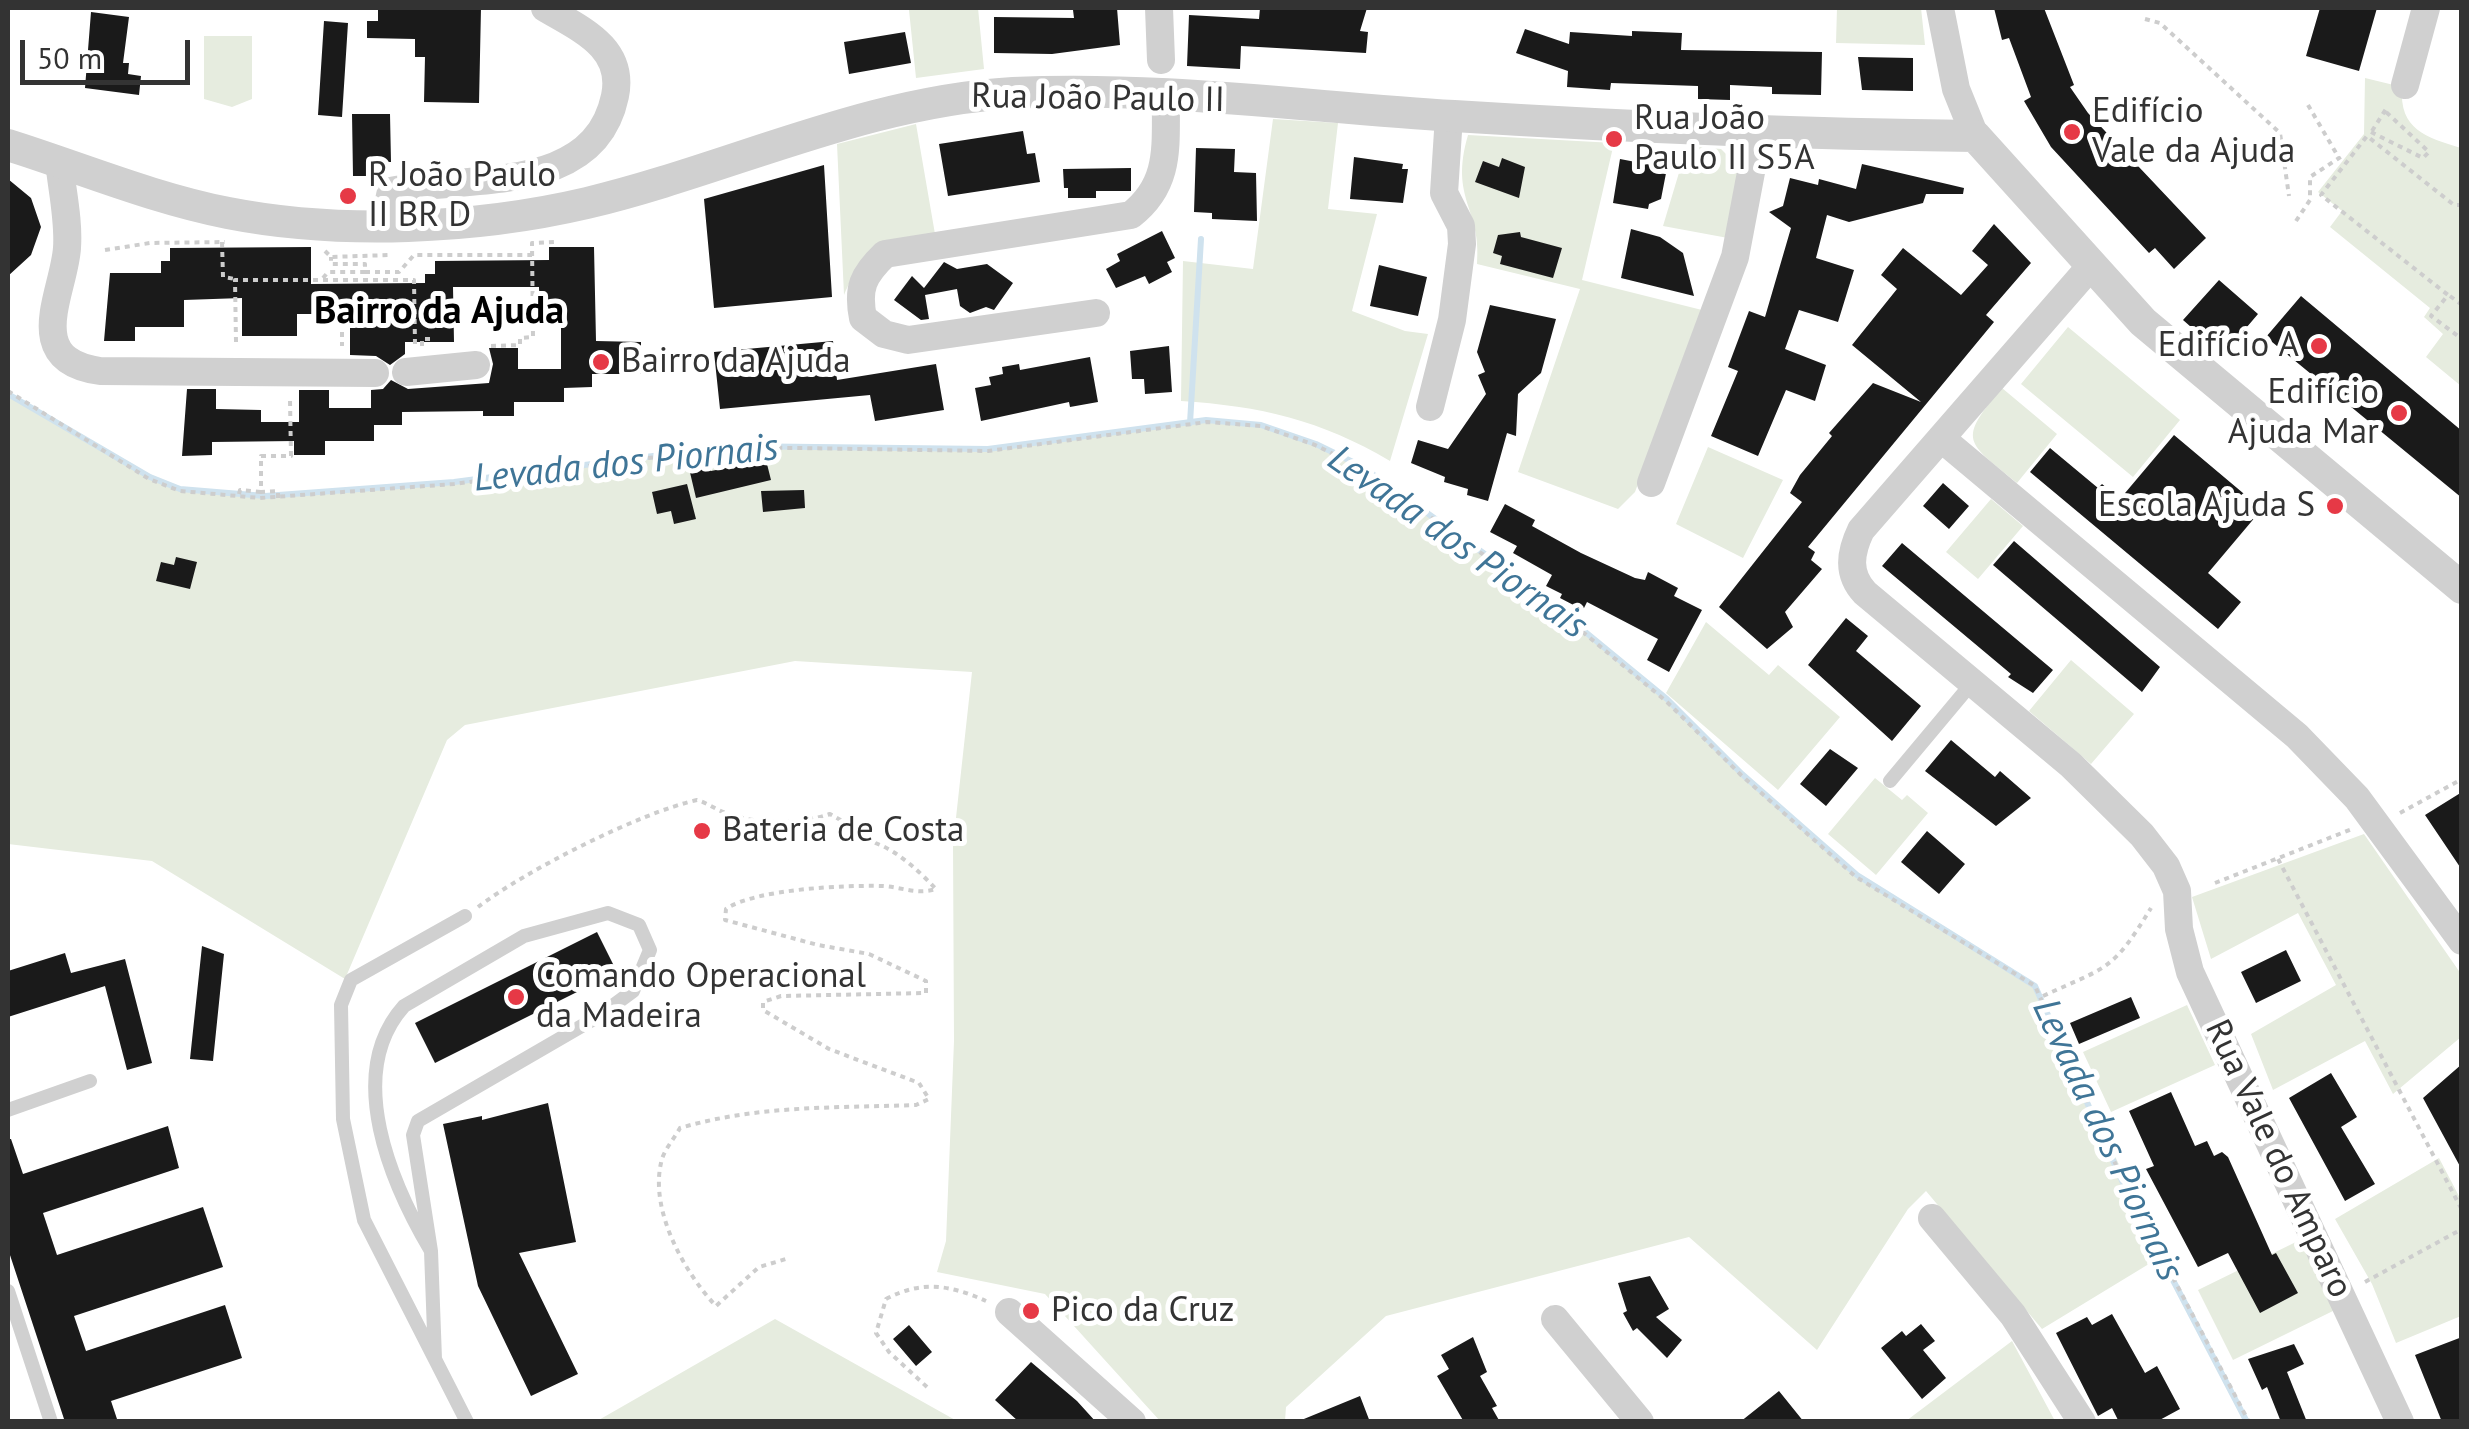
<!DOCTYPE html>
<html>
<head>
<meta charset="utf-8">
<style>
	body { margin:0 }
	#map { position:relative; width:2469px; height:1429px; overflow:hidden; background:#fff; font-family:"PT Sans",sans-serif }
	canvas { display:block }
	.frame { position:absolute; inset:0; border:10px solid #333; pointer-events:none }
	.scale { position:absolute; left:20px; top:40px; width:170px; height:45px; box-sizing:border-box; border:5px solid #333; border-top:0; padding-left:12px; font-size:30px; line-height:35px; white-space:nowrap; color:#333; -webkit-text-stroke:8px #fff; paint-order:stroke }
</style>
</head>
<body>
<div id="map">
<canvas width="2469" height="1429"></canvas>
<div class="frame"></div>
<div class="scale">50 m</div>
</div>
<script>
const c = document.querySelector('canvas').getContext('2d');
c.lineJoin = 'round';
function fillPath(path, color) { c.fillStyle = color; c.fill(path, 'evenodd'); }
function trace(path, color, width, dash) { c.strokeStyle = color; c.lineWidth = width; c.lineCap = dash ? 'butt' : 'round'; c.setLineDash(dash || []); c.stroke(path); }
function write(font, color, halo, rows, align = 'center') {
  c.font = font + ' "PT Sans",sans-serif'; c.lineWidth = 10; c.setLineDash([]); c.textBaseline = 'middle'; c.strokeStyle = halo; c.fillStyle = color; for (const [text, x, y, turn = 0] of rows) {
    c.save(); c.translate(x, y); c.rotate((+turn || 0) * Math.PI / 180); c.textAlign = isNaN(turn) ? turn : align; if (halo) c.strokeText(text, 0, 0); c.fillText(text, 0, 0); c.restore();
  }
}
const green = new Path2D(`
	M978,8L984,69L916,78L909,10Z
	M1837,8H1921L1925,45L1836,43Z
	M204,36H252V99L232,107L204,99Z
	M2365,78L2402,87C2399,130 2426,137 2461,148V386L2426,357L2443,334L2424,317L2430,308L2330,227L2342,211L2318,192L2364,134Z
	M1273,119L1338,123L1328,209L1377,214L1352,311L1405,331L1428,334L1390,461C1321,420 1260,406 1181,401L1183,261L1253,269Z
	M916,124L935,234C884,242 866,246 844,295L837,144Z
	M1468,135L1614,143L1582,280L1702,310L1635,492L1618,509L1518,472L1580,289L1477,264C1482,208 1449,200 1468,135Z
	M1687,146L1721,149L1738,166L1728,238L1663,226Z
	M2068,327L2180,420L2133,477L2021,384Z
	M2002,388L2057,434L2017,483C1966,441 1957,441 2002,388Z
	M8,391L149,479L180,491L260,498L454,484L731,447L988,451L1207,422L1261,426L1315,445L1360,467L1526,585L1666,701L1741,775L1856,877L2035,986L2162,1256L2042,1329L1926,1191L1908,1209L1817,1350L1689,1237L1386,1316L1286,1407L1285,1421H1160L1045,1294L937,1272L946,1241L954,1041L953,845L972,672L795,661L465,725L447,740L345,979L152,861L8,844Z
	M1708,447L1783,480L1743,558L1676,524Z
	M1991,499L2023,526L1978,579L1946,552Z
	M1706,622L1769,675L1778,665L1840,717L1778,790L1666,693Z
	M2071,660L2134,714L2091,764L2029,711Z
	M1875,778L1902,800L1907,795L1928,813L1876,875L1828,834Z
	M2364,834L2461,974V1037L2393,1094L2365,1041L2273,1090L2251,1034L2336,985L2298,913L2211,959L2192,897Z
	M2187,1005L2215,1065L2111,1112L2083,1052Z
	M2439,1158L2461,1200V1316L2396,1343L2372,1284L2335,1219Z
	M2300,1240L2335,1310L2233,1360L2198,1290Z
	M775,1319L957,1421H597Z
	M2012,1341L2055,1421H1906Z`);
const stream = new Path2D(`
	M8,394L150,477L180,489L265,496L454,482L730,446L988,449L1206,420L1261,425L1316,444L1361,466L1527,584L1667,699L1742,774L1857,875L2035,986L2128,1194L2247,1422
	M1190,423L1201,239`);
const building = new Path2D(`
	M378,8H481L479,103L424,102L425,57H415V39L367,38V21H378Z
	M1117,8L1120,45L1052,54L994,53V17L1074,18L1073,10Z
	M1260,8H1367L1360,31L1368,32L1366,53L1241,46L1240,69L1187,66L1189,15L1259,19Z
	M1994,8H2044L2074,85L2070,87L2088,113L2206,238L2174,269L2155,248L2149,253L2051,147L2024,101L2031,97L2009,38L2002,40Z
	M2320,8H2377L2359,71L2306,56Z
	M91,12L129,17L123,63H129L128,74L141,76L139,95L85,88Z
	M324,21L348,23L342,117L318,115Z
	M1525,29L1569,44L1570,32L1632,36V31L1682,33L1681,50L1822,52L1821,95L1772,94V87L1730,85V100L1698,99V86L1611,83L1610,90L1567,87L1568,71L1516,53Z
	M905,32L911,63L849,74L844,42Z
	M1858,57L1913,58V91L1862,90Z
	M352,114H390L391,162H383V176H353Z
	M1023,131L1027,154L1035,153L1040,182L948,196L939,144Z
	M1196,148L1235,149L1234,172L1256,173L1257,221L1212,219V213L1194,212Z
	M1354,157L1403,164L1402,169H1408L1403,203L1350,199Z
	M1502,158L1525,167L1519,198L1475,182L1483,161L1499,167Z
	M1620,159L1667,168L1661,199L1649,204L1648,209L1613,203Z
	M1862,164L1964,188L1963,194H1926L1923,203L1849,222L1827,215L1816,258L1854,270L1838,322L1799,310L1785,349L1826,365L1815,401L1786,390L1758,456L1711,436L1738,371L1728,367L1749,311L1765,317L1791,228L1769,212L1783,206L1790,178L1818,185L1819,179L1856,189Z
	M824,165L832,297L714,308L704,199Z
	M1131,168V191H1096V198H1068V188H1064L1063,169Z
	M8,179L31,198L41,227L31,255L8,276Z
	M1994,224L2031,263L1986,315L1994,322L1808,547L1815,552L1811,560L1822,569L1785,612L1793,627L1767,649L1719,607L1802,502L1790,493L1800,475L1832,436L1829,433L1873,383L1921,402L1852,345L1897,289L1881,275L1903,248L1961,295L1988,265L1972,251Z
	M1631,229L1660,237L1683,253L1694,296L1621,278Z
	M1162,231L1175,258L1167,262L1172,272L1149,284L1145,276L1116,288L1106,269L1120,261L1117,254Z
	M1520,232L1521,237L1562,248L1553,278L1500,264L1502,256L1493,253L1498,235Z
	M311,247V284L425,283V274H435V261L549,260V247H594L596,341L641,342V374H592V387L564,388V402H514V416H483V411L402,412V425H374V441H325V455H294V441L212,442V455L182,456L187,389H216V409L261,410V422H299V390H329V408H371V390L383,389L391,380L408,389L489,383L493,364L489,348H518V369H561V322H540L539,287H453L454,342H405V354L390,365L376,356L350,355V314H297V336H242V298L184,300V327H135V341H104L110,273H161V261H170V248Z
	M944,262L957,269L987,264L1013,283L994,310L986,307L970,313L960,306L957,289L925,295L929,319L921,320L894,300L912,276L924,288Z
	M1379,265L1427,277L1418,316L1370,306Z
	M2219,280L2258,314L2223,355L2183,320Z
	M2301,296L2462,431V498L2266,337Z
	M1490,305L1556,319L1541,373L1518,394L1516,436L1507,433L1488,501L1467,495L1468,489L1444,482L1445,477L1411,463L1418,440L1448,449L1486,394L1478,375L1485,372L1477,352Z
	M833,341L837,380L936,364L944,410L875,421L870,395L720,409L714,352Z
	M1169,346L1172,392L1145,394L1144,379H1132L1130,351Z
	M1090,357L1098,402L1070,407L1069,402L981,421L975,388L991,385L989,377L1003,374L1002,367L1019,364L1020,370Z
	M2174,435L2262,509L2208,573L2241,602L2218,629L2030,472L2050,448L2098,488L2102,484L2120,499Z
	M708,460L711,471L766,460L771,480L696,498L688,464Z
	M1943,483L1969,506L1949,529L1923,506Z
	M687,484L696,519L674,524L671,511L657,514L652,492Z
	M804,490L805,508L763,512L761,491Z
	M1505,504L1535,520L1532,526L1581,553L1635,578L1645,580L1648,572L1678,588L1674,596L1702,610L1669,672L1647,660L1658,639L1587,602L1583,610L1560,598L1562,594L1546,586L1552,575L1513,553L1517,546L1490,532Z
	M2014,541L2160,667L2142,692L1993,565Z
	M1902,543L2053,670L2033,693L2008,677L2011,674L1882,566Z
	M176,557L197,562L190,589L156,581L161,562L174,565Z
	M1846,618L1868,636L1856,651L1921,706L1892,741L1808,665Z
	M1951,740L1995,777L2000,771L2031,798L1996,826L1925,771Z
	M1830,749L1858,768L1826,806L1800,784Z
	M2462,792V870L2425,815Z
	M1927,831L1965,864L1939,894L1901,862Z
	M597,932L617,972L435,1063L415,1023Z
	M202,946L224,954L213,1061L190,1059Z
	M2286,950L2301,981L2256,1003L2241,972Z
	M65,953L71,973L125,959L152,1063L127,1070L105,986L8,1017V971Z
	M2131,997L2140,1018L2079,1044L2070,1023Z
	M2462,1064V1170L2423,1098Z
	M2331,1073L2357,1117L2341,1127L2375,1184L2345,1201L2289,1098Z
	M2171,1092L2195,1146L2207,1141L2214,1156L2222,1152L2228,1157L2272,1255L2276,1253L2298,1293L2260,1313L2228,1253L2198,1267L2146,1169L2154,1166L2129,1111Z
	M548,1103L576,1242L519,1253L578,1374L531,1396L478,1286L443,1124L482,1116V1120Z
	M168,1126L179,1168L43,1213L57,1255L203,1207L223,1267L74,1316L86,1351L225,1305L242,1358L111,1401L118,1422H65L8,1249V1139H11L23,1174Z
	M1650,1276L1669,1309L1656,1317L1682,1340L1667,1358L1637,1328L1633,1331L1623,1313L1627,1311L1618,1283Z
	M2112,1314L2145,1373L2157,1366L2180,1409L2156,1422H2119L2112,1408L2098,1416L2056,1333L2087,1317L2092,1325Z
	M1921,1324L1935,1341L1923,1350L1946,1378L1922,1399L1881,1348L1902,1331L1906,1336Z
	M909,1325L932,1352L916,1366L893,1339Z
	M1473,1337L1487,1372L1480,1376L1497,1406L1492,1408L1500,1422H1464L1437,1376L1449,1369L1441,1355Z
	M2462,1337V1422H2442L2415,1355Z
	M2294,1344L2304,1364L2287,1372L2307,1422H2281L2267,1387L2262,1390L2248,1359Z
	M1031,1362L1077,1401L1096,1422H1019L995,1400Z
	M1779,1391L1804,1422H1740Z
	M1360,1396L1370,1422H1299V1421Z`);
const path = new Path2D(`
	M2145,19L2160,23L2280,133L2289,196
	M2308,105L2339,158
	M2372,131L2386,109
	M2371,132L2423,158L2429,152L2385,111
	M2462,205H2454L2367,136L2321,195L2448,295L2431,316L2462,339
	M2296,221L2310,200V177L2339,158L2342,162
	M222,242L223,277L235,279
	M105,250L150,243L225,242
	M325,251L331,257L391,255
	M365,272H399L414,255H532
	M323,278L328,272H365V264H331V257
	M2450,296L2462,305
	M342,322V346
	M236,342L235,280H414L415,344
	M422,346V339H430V344
	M491,346L520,345V338L533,337L532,243L555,242L554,239
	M8,391L149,479L180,491L260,498L454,484L731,447L988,451L1207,422L1261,426L1315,445L1360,467L1526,585L1666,701L1741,775L1856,877L2035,986L2129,1194L2249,1422
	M239,494L240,490L261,492
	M278,498V491L261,492V456H291L290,400
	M2400,813L2462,779
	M2278,859L2462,1210
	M2215,883L2352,829
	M478,907C525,871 639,813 697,800C708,803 716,810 726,813C757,825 800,824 830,814L853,827L857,839C888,841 916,868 936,889C917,895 902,887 882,886C845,885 755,889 726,909L725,920L818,945L869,954L926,981V993L781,996L763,1002V1010L829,1049L919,1083L929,1099L916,1105C836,1108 758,1105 680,1128C674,1139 663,1151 661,1163C650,1211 684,1272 716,1306L759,1267L786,1259
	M2043,996C2108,966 2112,972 2151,908
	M2365,1282L2462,1229
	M927,1387L889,1352L876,1333L886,1299C922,1280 950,1285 986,1301`);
const service = new Path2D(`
	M1890,781L1972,683
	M465,916L351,980L341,1005L343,1119L364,1220L467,1422
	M8,1110L90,1081
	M431,1251C392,1185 343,1074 404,1006L524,936L608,913L639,925L650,950L633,991L599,1016L418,1121L413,1135L431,1251L435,1359
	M8,1291L51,1422`);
const minor = new Path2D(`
	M1159,8L1161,60
	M1940,8L1956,89L1975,136
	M2405,85L2426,8
	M59,161C62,190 69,220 67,248C64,293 21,360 100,371L375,373
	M384,224L391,191C467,174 594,197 615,96C625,47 580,29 545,8
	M2090,267L1861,530C1850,553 1847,574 1865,593L2071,765L2142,835L2166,866L2177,891L2179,929L2190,972L2400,1422
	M1096,313L908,340L884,334L863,318C857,288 863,275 885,254L1131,215C1172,183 1165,144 1166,97
	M406,372L476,365
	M1430,407L1452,320L1462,244L1461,226L1444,193L1449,116
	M1942,439L2297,736L2357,798L2462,941
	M1651,483L1735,257L1759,130
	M1932,1218L2013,1315L2082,1422
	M1009,1312L1132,1422
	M1555,1319L1640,1422`);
const tertiary = new Path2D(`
	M8,145C81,168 152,198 228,213C340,235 476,229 587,203C729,169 866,101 1013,93C1159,86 1308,107 1454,116C1627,127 1801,134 1975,136L2143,322L2462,588`);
const markers = [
	[2072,132,10,"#e63946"],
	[1614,139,10,"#e63946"],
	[348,196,10,"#e63946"],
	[2319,346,10,"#e63946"],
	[601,362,10,"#e63946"],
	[2399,413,10,"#e63946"],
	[2335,506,10,"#e63946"],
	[702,831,10,"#e63946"],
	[516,997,10,"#e63946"],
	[1031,1311,10,"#e63946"]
];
const streetNames = [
	["Rua João Paulo II",1098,99,1],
	["Rua Vale do Amparo",2278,1159,65]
];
const poiNames = [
	["Edifício",2092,112],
	["Vale da Ajuda",2092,152],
	["Rua João",1634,119],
	["Paulo II S5A",1634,159],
	["R João Paulo",368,176],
	["II BR D",368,216],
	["Edifício A",2299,346,"right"],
	["Bairro da Ajuda",621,362],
	["Edifício",2379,393,"right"],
	["Ajuda Mar",2379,433,"right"],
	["Escola Ajuda S",2315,506,"right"],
	["Bateria de Costa",722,831],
	["Comando Operacional",536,977],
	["da Madeira",536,1017],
	["Pico da Cruz",1051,1311]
];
const neighbourhoodNames = [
	["Bairro da Ajuda",439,312]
];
const waterNames = [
	["Levada dos Piornais",626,464,-6],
	["Levada dos Piornais",1457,543,35],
	["Levada dos Piornais",2107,1140,65]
];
fillPath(green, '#e6ecdf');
trace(stream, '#cfe2ee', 6);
fillPath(building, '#1a1a1a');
trace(path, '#cdcdcd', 4, [5, 5]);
trace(service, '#d0d0d0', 14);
trace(minor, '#d0d0d0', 28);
trace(tertiary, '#d0d0d0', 32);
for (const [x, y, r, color] of markers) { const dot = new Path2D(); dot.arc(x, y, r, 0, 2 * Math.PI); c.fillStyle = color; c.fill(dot); trace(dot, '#fff', 4); }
write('35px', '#333', '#fff', streetNames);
write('35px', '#333', '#fff', poiNames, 'left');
write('bold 38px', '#000', '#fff', neighbourhoodNames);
write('italic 38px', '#3f7597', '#fff', waterNames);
</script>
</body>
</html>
